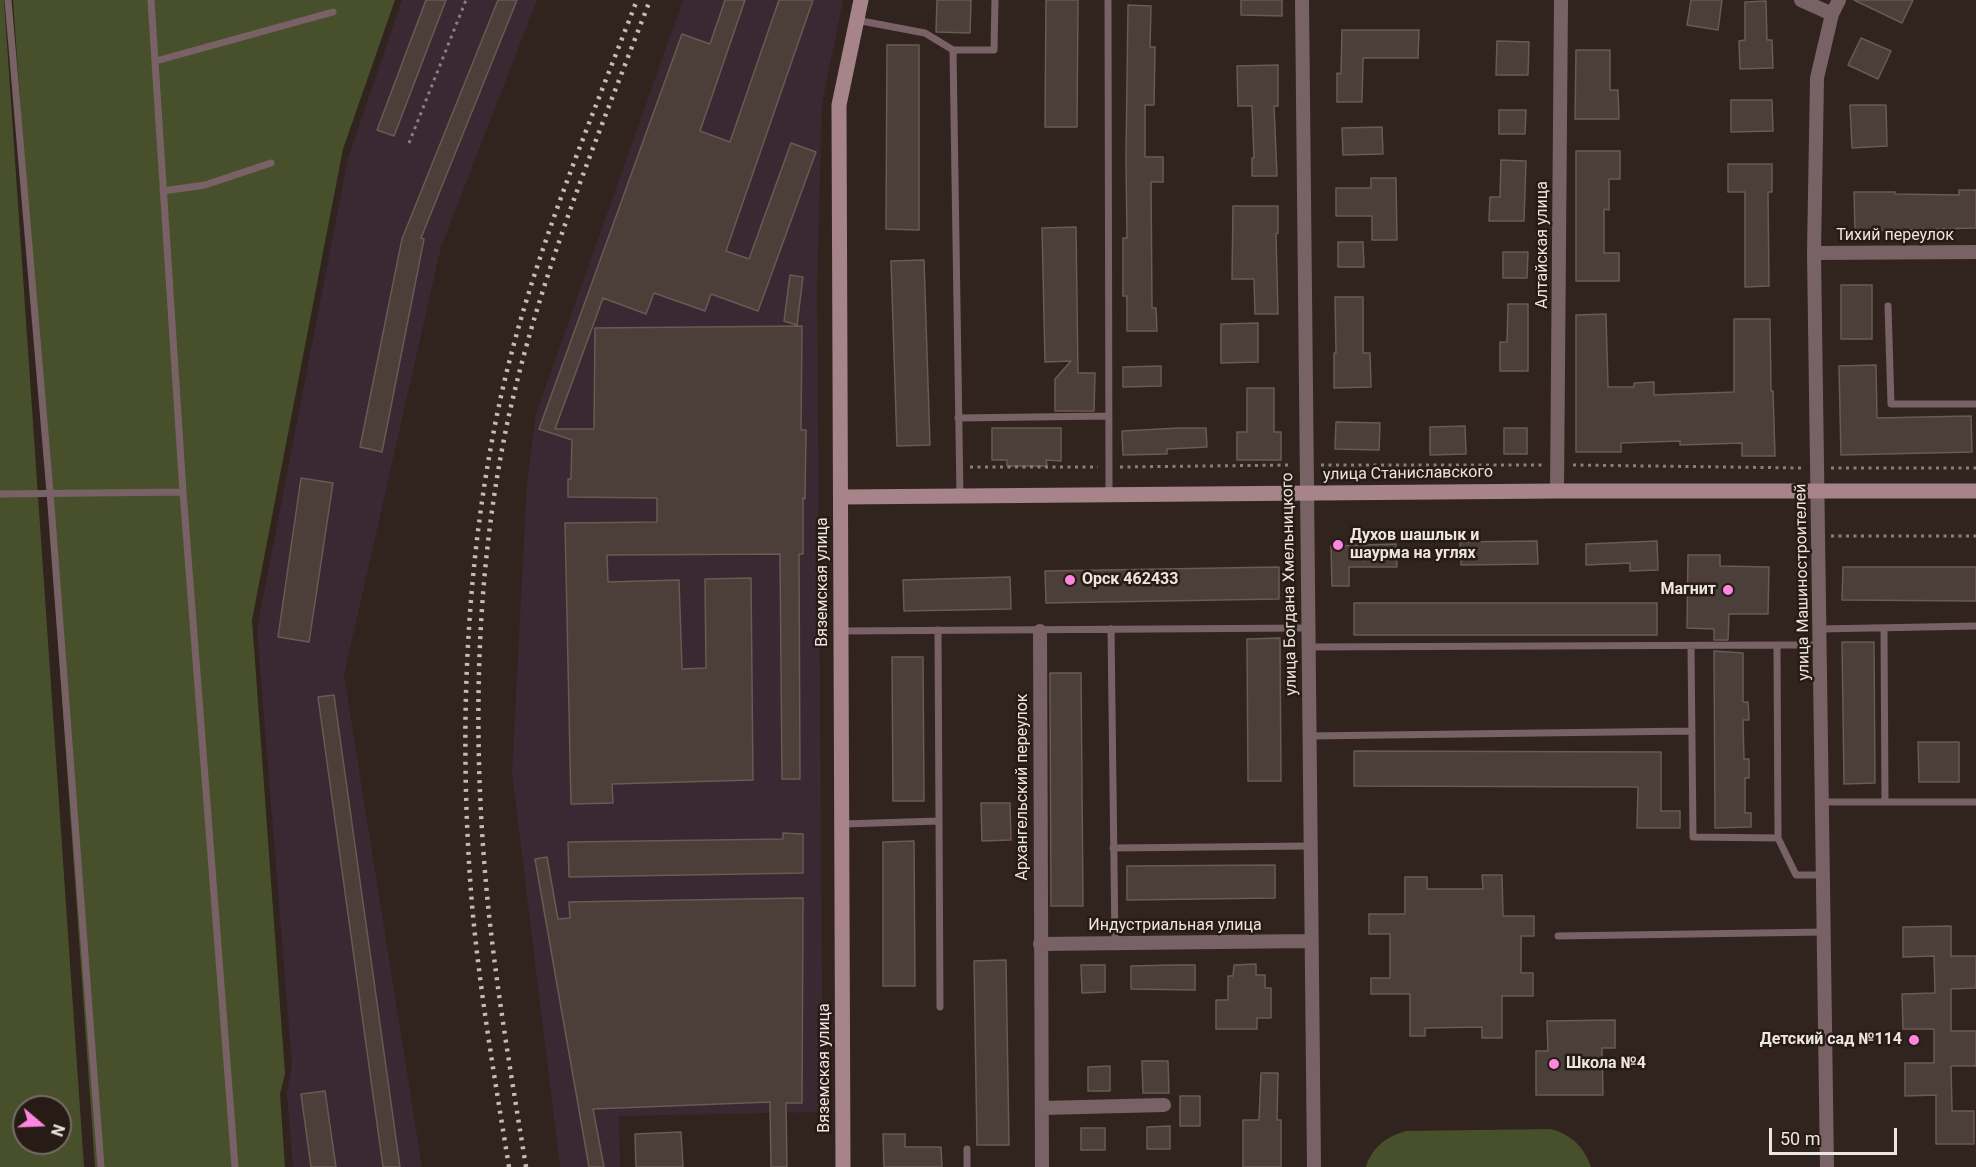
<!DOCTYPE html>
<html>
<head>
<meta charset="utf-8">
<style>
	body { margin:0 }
	#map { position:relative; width:1976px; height:1167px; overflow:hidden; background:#31241e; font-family:Roboto,sans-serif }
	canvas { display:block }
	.north { position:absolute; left:12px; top:1095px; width:60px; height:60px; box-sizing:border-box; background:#271b15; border:2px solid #766c67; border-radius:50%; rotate:109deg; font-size:16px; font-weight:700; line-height:24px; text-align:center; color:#ede5e1 }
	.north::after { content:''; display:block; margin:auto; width:21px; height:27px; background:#fe86e1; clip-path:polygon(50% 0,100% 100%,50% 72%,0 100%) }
	.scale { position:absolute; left:1769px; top:1128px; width:128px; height:27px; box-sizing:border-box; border:3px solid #ede5e1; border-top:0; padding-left:8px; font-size:18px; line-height:21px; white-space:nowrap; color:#ede5e1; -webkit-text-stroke:4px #271b15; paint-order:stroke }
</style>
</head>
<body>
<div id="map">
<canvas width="1976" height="1167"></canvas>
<div class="north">N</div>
<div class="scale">50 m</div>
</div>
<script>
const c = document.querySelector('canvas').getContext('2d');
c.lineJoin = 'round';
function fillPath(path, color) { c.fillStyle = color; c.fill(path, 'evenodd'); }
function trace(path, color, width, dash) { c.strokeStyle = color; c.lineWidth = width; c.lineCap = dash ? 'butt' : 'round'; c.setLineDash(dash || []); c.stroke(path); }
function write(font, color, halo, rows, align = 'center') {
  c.font = font + ' Roboto,sans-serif'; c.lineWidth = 5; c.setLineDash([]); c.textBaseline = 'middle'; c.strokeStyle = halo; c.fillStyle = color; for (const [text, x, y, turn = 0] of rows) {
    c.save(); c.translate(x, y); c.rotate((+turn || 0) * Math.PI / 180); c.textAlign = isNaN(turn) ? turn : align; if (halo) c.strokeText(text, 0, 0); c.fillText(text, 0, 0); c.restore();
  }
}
const industrial = new Path2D(`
	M402,0H537L441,247L344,675L422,1167H293L287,1093L292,1065L257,629L348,158Z
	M683,0H843L822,104L817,288L823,1112L619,1116L620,1167H560L512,773L527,482L536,414Z`);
const green = new Path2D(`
	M0,0H4L84,1167H0ZM24,1107H60V1143H24Z
	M13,0H395L343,149L252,620L285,1074L280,1094L285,1167H95Z
	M1551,1129C1572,1135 1584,1147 1591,1167H1366C1372,1147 1387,1136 1406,1131Z`);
const building = new Path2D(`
	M426,0H446L394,136L377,130Z
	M498,0H517L421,238L424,239L382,452L360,447L402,239Z
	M725,0H745L700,131L730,142L779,0H813L726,251L749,259L791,143L816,152L758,311L711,294L705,311L654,293L646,314L603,298L555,429H594L595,328L802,326L801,430H806L805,499L803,498V554H799L800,779H782L780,554L607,555L608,582L679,580L682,669L706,668L705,579L751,578L753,780L612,784L613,803L571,804L565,523L657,522V498L568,497V479H571L572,440L539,429L682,34L710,44Z
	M937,0H971L970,33L936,32Z
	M1046,0H1078L1077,127H1045Z
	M1241,0H1282V16L1241,15Z
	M1691,0H1722L1718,30L1687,25Z
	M1854,0H1913L1902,23Z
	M1766,1L1767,40H1772L1773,68L1740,69L1739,41L1745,40V2Z
	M1128,5L1151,6L1150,47H1155L1154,105H1145V157H1163V182H1151L1152,308H1156L1157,331H1127V296H1123V238H1127L1126,157Z
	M1342,30H1419L1418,58H1363L1362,102H1337V73L1341,74Z
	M1861,38L1891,51L1878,79L1848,65Z
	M1497,41L1529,42L1528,75H1496Z
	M887,45H919V230L886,229Z
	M1576,50H1610V90H1618L1619,119H1575Z
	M1278,65V106H1274L1277,176H1252V158H1254L1252,106H1238L1237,66Z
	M1731,100H1772L1773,131L1731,132Z
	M1850,105H1886L1887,146L1852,148Z
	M1499,110H1526L1525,134H1499Z
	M1382,127L1383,154L1343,155L1342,128Z
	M1576,151H1620V179H1609V210L1604,209V253H1619V281H1576Z
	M1501,160L1526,161L1524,221H1489L1490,197H1500Z
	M1728,164H1772V192H1768L1769,286L1745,287V192H1728Z
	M1371,178H1396L1397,240H1372V216H1336V188H1371Z
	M1959,190H1976V228L1855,231L1854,192H1895V194L1959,195Z
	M1233,206H1278V233L1276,234L1278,314H1255L1254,279H1232Z
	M1076,227L1078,373H1095L1094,411H1055V379L1071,361L1045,362L1042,228Z
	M1338,242H1363L1364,267H1338Z
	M1503,252H1528L1527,278H1503Z
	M924,260L930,445L897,446L891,261Z
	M790,275L803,277L797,325L784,321Z
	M1841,285H1872V339H1841Z
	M1335,297H1363V353H1370L1371,387L1334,388V353H1336Z
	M1508,304H1528V371H1500V342H1507Z
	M1606,314L1608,387H1634V383L1654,382V395L1734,392V319H1770L1771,391H1773L1775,456H1742V443L1680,445V441L1621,443V452H1576V315Z
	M1258,323V362L1221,363V324Z
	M1876,365L1877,418L1971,416L1972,452L1841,455L1839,366Z
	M1161,366V386L1123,387V367Z
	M1247,388H1274V432H1281V460H1237V432H1247Z
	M1336,422L1380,423L1379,450L1335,449Z
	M1465,426L1466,454L1430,455V427Z
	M992,428H1061V461L1046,460L1047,466H1007V460H992Z
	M1179,428H1206L1207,447L1167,449V454L1123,455L1122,431Z
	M1504,428H1527V454H1504Z
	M301,478L333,483L309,642L278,637Z
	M1537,541L1538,564L1461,565L1460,542Z
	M1657,541L1658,570L1630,571V563L1586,565V544Z
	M1396,544L1397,567H1349V586H1332L1331,546Z
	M1688,555H1720V566L1769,567L1768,614H1729L1728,640H1714V629L1687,628Z
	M1279,567V599L1046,603L1045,571Z
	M1843,567H1976V601L1842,600Z
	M1010,577L1011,609L904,611L903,580Z
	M1354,603H1657V635H1354Z
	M1280,638L1281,781H1248L1247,639Z
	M1842,642H1874L1875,783L1844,784Z
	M1714,651L1743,653V702H1748L1749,720H1743L1744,759H1749V778H1745V813H1751V827L1715,828Z
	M892,657H923L924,801H893Z
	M1050,673H1081L1083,906H1051Z
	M334,695L400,1167H383L318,697Z
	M1918,742H1959V782H1919Z
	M1354,751L1661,752V811H1680V828H1637L1638,787L1354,786Z
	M981,803H1010L1011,840L982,841Z
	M783,833L803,834V873L569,877L568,842L783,839Z
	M914,841L915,986H883V842Z
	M547,857L558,919L570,918L569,902L803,898L802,1103H786L787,1167H771L770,1102L593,1109L604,1167H589L535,859Z
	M1275,865V898L1127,900V866Z
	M1482,875H1502L1503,916H1534V936H1521V973H1533V996H1502V1038H1482V1027L1425,1028V1036H1410V994H1371V978H1390V934H1369V914H1405V877H1427V889H1483Z
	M1951,926V956H1976V988L1951,989V1031H1976V1066H1951L1952,1111H1974V1144H1936V1095L1905,1096V1063H1934V1029H1903L1902,994L1935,993L1934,956L1903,957V927Z
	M1006,960L1009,1145H977L974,961Z
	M1256,964V975H1265V988H1271V1018H1257V1029H1216V1000H1228V976H1233L1234,965Z
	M1081,965H1105V992L1082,993Z
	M1171,965H1195V990L1131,989V966Z
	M1615,1020V1048H1602L1603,1095H1536V1051H1548L1547,1021Z
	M1142,1061H1168L1169,1093H1143Z
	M1110,1066V1091H1088V1067Z
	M1261,1073H1278L1277,1120H1281V1167H1243V1120H1259Z
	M325,1091L336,1167H311L301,1094Z
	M1180,1096H1200V1126H1180Z
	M1170,1126V1149H1147V1127Z
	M1081,1128H1105V1150H1081Z
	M681,1132L683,1167H636L635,1134Z
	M883,1134H905V1147H941L942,1167H884Z`);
const path = new Path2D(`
	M409,143L466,0
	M1321,465H1542
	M1573,465L1803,468
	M970,467H1098
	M1120,467L1290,465
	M1831,468H1976
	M1831,536H1976`);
const service = new Path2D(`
	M8,0L50,492L101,1167
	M151,0L183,492L235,1167
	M1108,0L1109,495
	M856,20L925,33L953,50L960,496
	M953,50H994L995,0
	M156,61L333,12
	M163,191L205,185L271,163
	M1888,306L1891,404H1976
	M958,418L1108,416
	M0,494L183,492
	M1884,628L1885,802
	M1111,629L1115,943
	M1820,629L1976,626
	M938,630L940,1007
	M842,631L1307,628
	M1777,645H1819
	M1691,646L1693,837L1778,838L1796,875H1824
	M1308,647L1777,645L1778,838
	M1309,736L1692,731
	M1823,802H1976
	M843,824L939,821
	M1113,848L1310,846
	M1558,936L1825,932
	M967,1149V1167`);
const minor = new Path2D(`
	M1302,0C1304,389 1308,778 1314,1167
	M1801,0L1832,14
	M1814,253L1976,252
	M1557,491L1561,0
	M1040,631L1042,1167
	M1040,944L1310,941
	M1042,1108L1164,1105
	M1827,1167L1814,253L1817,78L1832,14L1839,0`);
const secondary = new Path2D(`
	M841,497L1557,491H1976
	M843,1167L839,105L861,0`);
const rail = new Path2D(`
	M509,1167C495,1080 480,993 472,905C459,742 464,576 497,415C526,273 585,135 637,0
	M526,1167C512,1080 497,993 488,905C472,743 474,575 509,415C541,272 598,136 650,0`);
const markers = [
	[1338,545,6,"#fe86e1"],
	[1070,580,6,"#fe86e1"],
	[1728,590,6,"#fe86e1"],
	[1914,1040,6,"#fe86e1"],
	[1554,1064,6,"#fe86e1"]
];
const streetNames = [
	["Тихий переулок",1895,236],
	["Алтайская улица",1543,245,-90],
	["улица Станиславского",1408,474,-1],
	["Вяземская улица",823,582,-90],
	["улица Машиностроителей",1803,582,-91],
	["улица Богдана Хмельницкого",1290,584,-91],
	["Архангельский переулок",1023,787,-90],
	["Индустриальная улица",1175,926],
	["Вяземская улица",825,1068,-90]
];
const poiNames = [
	["Духов шашлык и",1350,536],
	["шаурма на углях",1350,554],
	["Орск 462433",1082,580],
	["Магнит",1716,590,"right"],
	["Детский сад №114",1902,1040,"right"],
	["Школа №4",1566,1064]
];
fillPath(industrial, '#3a2932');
fillPath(green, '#47502a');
fillPath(building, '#4c3e38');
trace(building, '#695a54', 1.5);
trace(path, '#897f7a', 3, [3, 4.5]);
trace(service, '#796266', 7);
trace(minor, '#796266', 14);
trace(secondary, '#a7838a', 15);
trace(rail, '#c4bbb7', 4.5, [3, 6]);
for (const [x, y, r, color] of markers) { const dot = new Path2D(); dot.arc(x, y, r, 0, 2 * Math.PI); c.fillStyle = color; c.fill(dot); trace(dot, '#271b15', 2); }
write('16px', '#ede5e1', '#271b15', streetNames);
write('bold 16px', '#ede5e1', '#271b15', poiNames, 'left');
</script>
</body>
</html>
